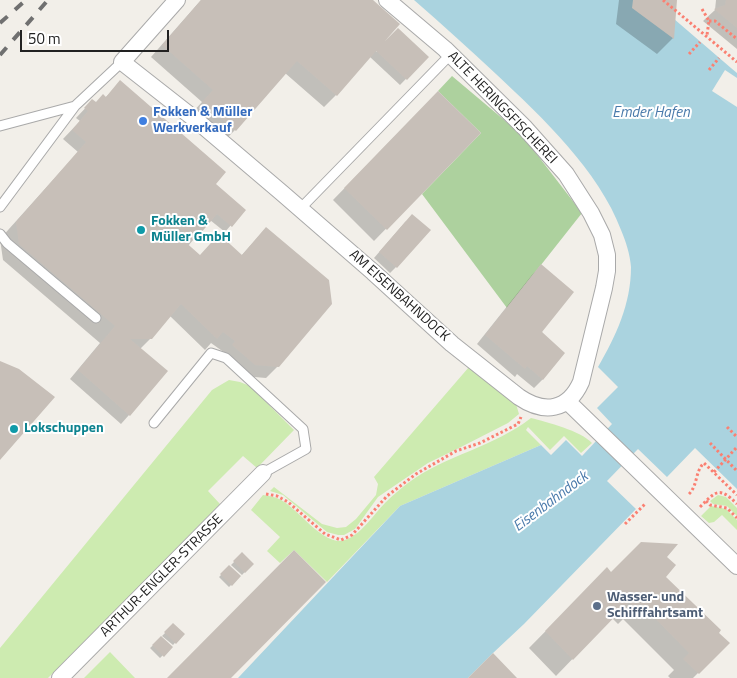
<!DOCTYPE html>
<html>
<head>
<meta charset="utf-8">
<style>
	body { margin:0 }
	#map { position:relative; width:737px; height:678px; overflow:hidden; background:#f2efe9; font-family:"Titillium Web",sans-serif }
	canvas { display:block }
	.scale { position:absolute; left:20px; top:30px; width:149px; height:22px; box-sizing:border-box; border:2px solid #222; border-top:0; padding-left:6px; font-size:15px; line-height:18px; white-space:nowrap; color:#222; -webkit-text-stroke:4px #fff; paint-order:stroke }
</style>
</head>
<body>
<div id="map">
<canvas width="737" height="678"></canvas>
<div class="scale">50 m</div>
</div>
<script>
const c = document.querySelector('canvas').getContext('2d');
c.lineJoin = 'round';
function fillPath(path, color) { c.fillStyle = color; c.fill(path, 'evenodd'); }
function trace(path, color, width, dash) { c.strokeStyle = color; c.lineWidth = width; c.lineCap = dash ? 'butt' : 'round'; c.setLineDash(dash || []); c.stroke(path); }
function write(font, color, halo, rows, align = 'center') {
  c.font = font + ' "Titillium Web",sans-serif'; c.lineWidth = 4; c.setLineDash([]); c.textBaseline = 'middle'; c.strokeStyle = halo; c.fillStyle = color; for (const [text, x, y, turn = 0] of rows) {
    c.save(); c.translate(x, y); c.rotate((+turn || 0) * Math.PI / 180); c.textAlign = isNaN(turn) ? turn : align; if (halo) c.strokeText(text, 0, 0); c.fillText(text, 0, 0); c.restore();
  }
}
const grass = new Path2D(`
	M469,367L516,404L519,414L508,423L461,447L428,463L397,484L378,497L355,529L344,535H338L327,532L283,495L270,491L274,487L322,524L337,528L346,527L356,519L376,495L378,484L374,477Z
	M229,380L240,382L250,386L294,430L257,468L243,456L208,491L220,504L48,678H0V648L212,390Z
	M531,418C547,422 581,431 592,443L581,453L564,436L550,450L528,427L526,430L541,445L400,506L327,582L294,550L280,563L267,551L280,537L251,510L263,495C269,496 276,497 281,500C299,510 319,540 339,541C357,541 373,515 385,503C392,496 400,489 408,483C446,455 494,447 531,418Z
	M718,495L726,497L737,508V516L727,506L713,504L710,501Z
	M711,506L726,509L737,520V530L722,515L714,522L709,523L701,516Z
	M110,652L135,678H84Z`);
const forest = new Path2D(`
	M452,76L522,135L582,213L507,308L422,194L481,133L438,91Z`);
const water = new Path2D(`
	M414,0H652L731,68L737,73V489L695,448L667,477L638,449L607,481L636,509L524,624L493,653L468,678H238L400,506L541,445L551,455L566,440L582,456L612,424L597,408L618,387L598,367C616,336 631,304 631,267C630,254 626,242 621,230C599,171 542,117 496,74C469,49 442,24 414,0Z`);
const pier = new Path2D(`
	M725,70L737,78V107L712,91Z`);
const shadow = new Path2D(`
	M201,0H371L375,50L377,52L398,29L427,57L400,85L370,57L336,95L324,107L285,73L235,130L223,142L191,114L202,102L151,57Z
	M619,0H676L673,38L657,54L616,24Z
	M716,0H737V49L703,21L715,10Z
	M120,82L214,184L244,210L225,232L210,220L188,246L200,256H241L266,228L278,366L266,378L243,376L225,353L211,343L205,350L170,316L151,338L140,349L129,415L121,424L70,379L100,343L3,260L0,239L78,152L63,139L80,121L76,118L92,101L95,103L105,98Z
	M438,92L479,133L374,241L333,200Z
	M406,221L396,267L390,273L374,258Z
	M541,266L543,379L534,388L517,374L515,377L477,344L532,275Z
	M242,554L252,564L242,575L231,565Z
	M665,557V577L728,643L693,678H670L668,676L674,670L623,619L618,624L612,618L556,676L529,648L591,585L611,574Z
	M229,567L240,576L229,587L219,577Z
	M173,625L183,634L173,645L162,636Z
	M161,638L171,647L160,658L150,648Z`);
const building = new Path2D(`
	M201,0H373L400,24L385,41L398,28L429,57L407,80L376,51L337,96L297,61L236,131L202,102L213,90L162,45Z
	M633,0H677L674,39L632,8Z
	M726,0H737V28L714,9L725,5Z
	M120,80L226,172L216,184L246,210L232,227L217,214L194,241L178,227L174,232L200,255L219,234L242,255L266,227L329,280L332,304L279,367L255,365L232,345L235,341L223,332L217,339L181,304L152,339H130L168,371L130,416L78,370L115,326L19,244L16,222L86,142L72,130L88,111L84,108L92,99L96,102L103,94L106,97Z
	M438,91L481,133L387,230L344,188Z
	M412,214L431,230L397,268L379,252Z
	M541,264L574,292L542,332L565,353L543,380L527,366L525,369L485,335Z
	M0,361L19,369L55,397L0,460Z
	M641,542L678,544L667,557L676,565L666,577L721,630L719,633L730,643L699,674L683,659L689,653L640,603L635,609L629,602L573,660L545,631L607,567L611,572Z
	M294,550L326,582L231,678H167Z
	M242,552L254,564L245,573L233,561Z
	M229,565L241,576L232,586L220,574Z
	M173,623L185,634L176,644L164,632Z
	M161,636L173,647L164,657L152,645Z
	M493,653L517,678H468Z`);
const path = new Path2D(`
	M663,0L737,62
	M702,9L709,21L707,35
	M709,21H715L737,39
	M689,54L700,42
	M709,70L719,58
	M727,427L737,437
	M710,443L737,471
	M714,472L737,447
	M266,494L277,496L288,502L325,534L341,540L352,535L387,496L416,474L456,451L480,443L518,424L521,417
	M689,494C698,485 695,471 704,463L737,495
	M706,501L710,505L727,508L737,518
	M700,507C716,491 719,486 737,504
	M625,524L646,503`);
const lane = new Path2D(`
	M0,126L75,106L122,62
	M0,207L75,106
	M300,209L451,54
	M0,234L7,243L96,318
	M154,423L211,353L226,358L303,429L306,449L263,473`);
const street = new Path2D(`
	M177,0L122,62L196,120L282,193L373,272L452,344L519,397C544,414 568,411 581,382L604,288L607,271V255L602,235L591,213L566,174L525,128L445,49L387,0
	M568,402L737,566
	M60,678L263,473`);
const rail = new Path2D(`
	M0,23L26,0
	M0,55L48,0`);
const markers = [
	[143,121,5,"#3f7fe0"],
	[141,230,5,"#0f9aa8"],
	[14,429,5,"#0f9aa8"],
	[597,606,5,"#5c6f8a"]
];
const streetNames = [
	["ALTE HERINGSFISCHEREI",502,108,46],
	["AM EISENBAHNDOCK",399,296,42],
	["ARTHUR-ENGLER-STRASSE",162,576,-45]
];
const shopNames = [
	["Fokken & Müller",153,113],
	["Werkverkauf",153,129]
];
const cultureNames = [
	["Fokken &",151,222],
	["Müller GmbH",151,238],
	["Lokschuppen",24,429]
];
const serviceNames = [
	["Wasser- und",607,598],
	["Schifffahrtsamt",607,614]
];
const waterNames = [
	["Emder Hafen",651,113],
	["Eisenbahndock",551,502,-37]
];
fillPath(grass, '#cdebb0');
fillPath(forest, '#add19e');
fillPath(water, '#aad3df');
fillPath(pier, '#f2efe9');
fillPath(shadow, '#0003');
fillPath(building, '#c7bfb8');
trace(lane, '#a9a9a9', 11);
trace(street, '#a9a9a9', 18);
trace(path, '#fa8072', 3, [2.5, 2.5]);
trace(lane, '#fff', 9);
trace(street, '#fff', 16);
trace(rail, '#707070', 4, [10, 10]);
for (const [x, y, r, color] of markers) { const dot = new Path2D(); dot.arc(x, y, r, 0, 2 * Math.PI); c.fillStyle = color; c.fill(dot); trace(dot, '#fff', 2); }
write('14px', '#222', '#fff', streetNames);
write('bold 14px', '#366cbe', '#fff', shopNames, 'left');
write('bold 14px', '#0d838f', '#fff', cultureNames, 'left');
write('bold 14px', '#4e5e75', '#fff', serviceNames, 'left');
write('italic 15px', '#4a7aab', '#fff', waterNames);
</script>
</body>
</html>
